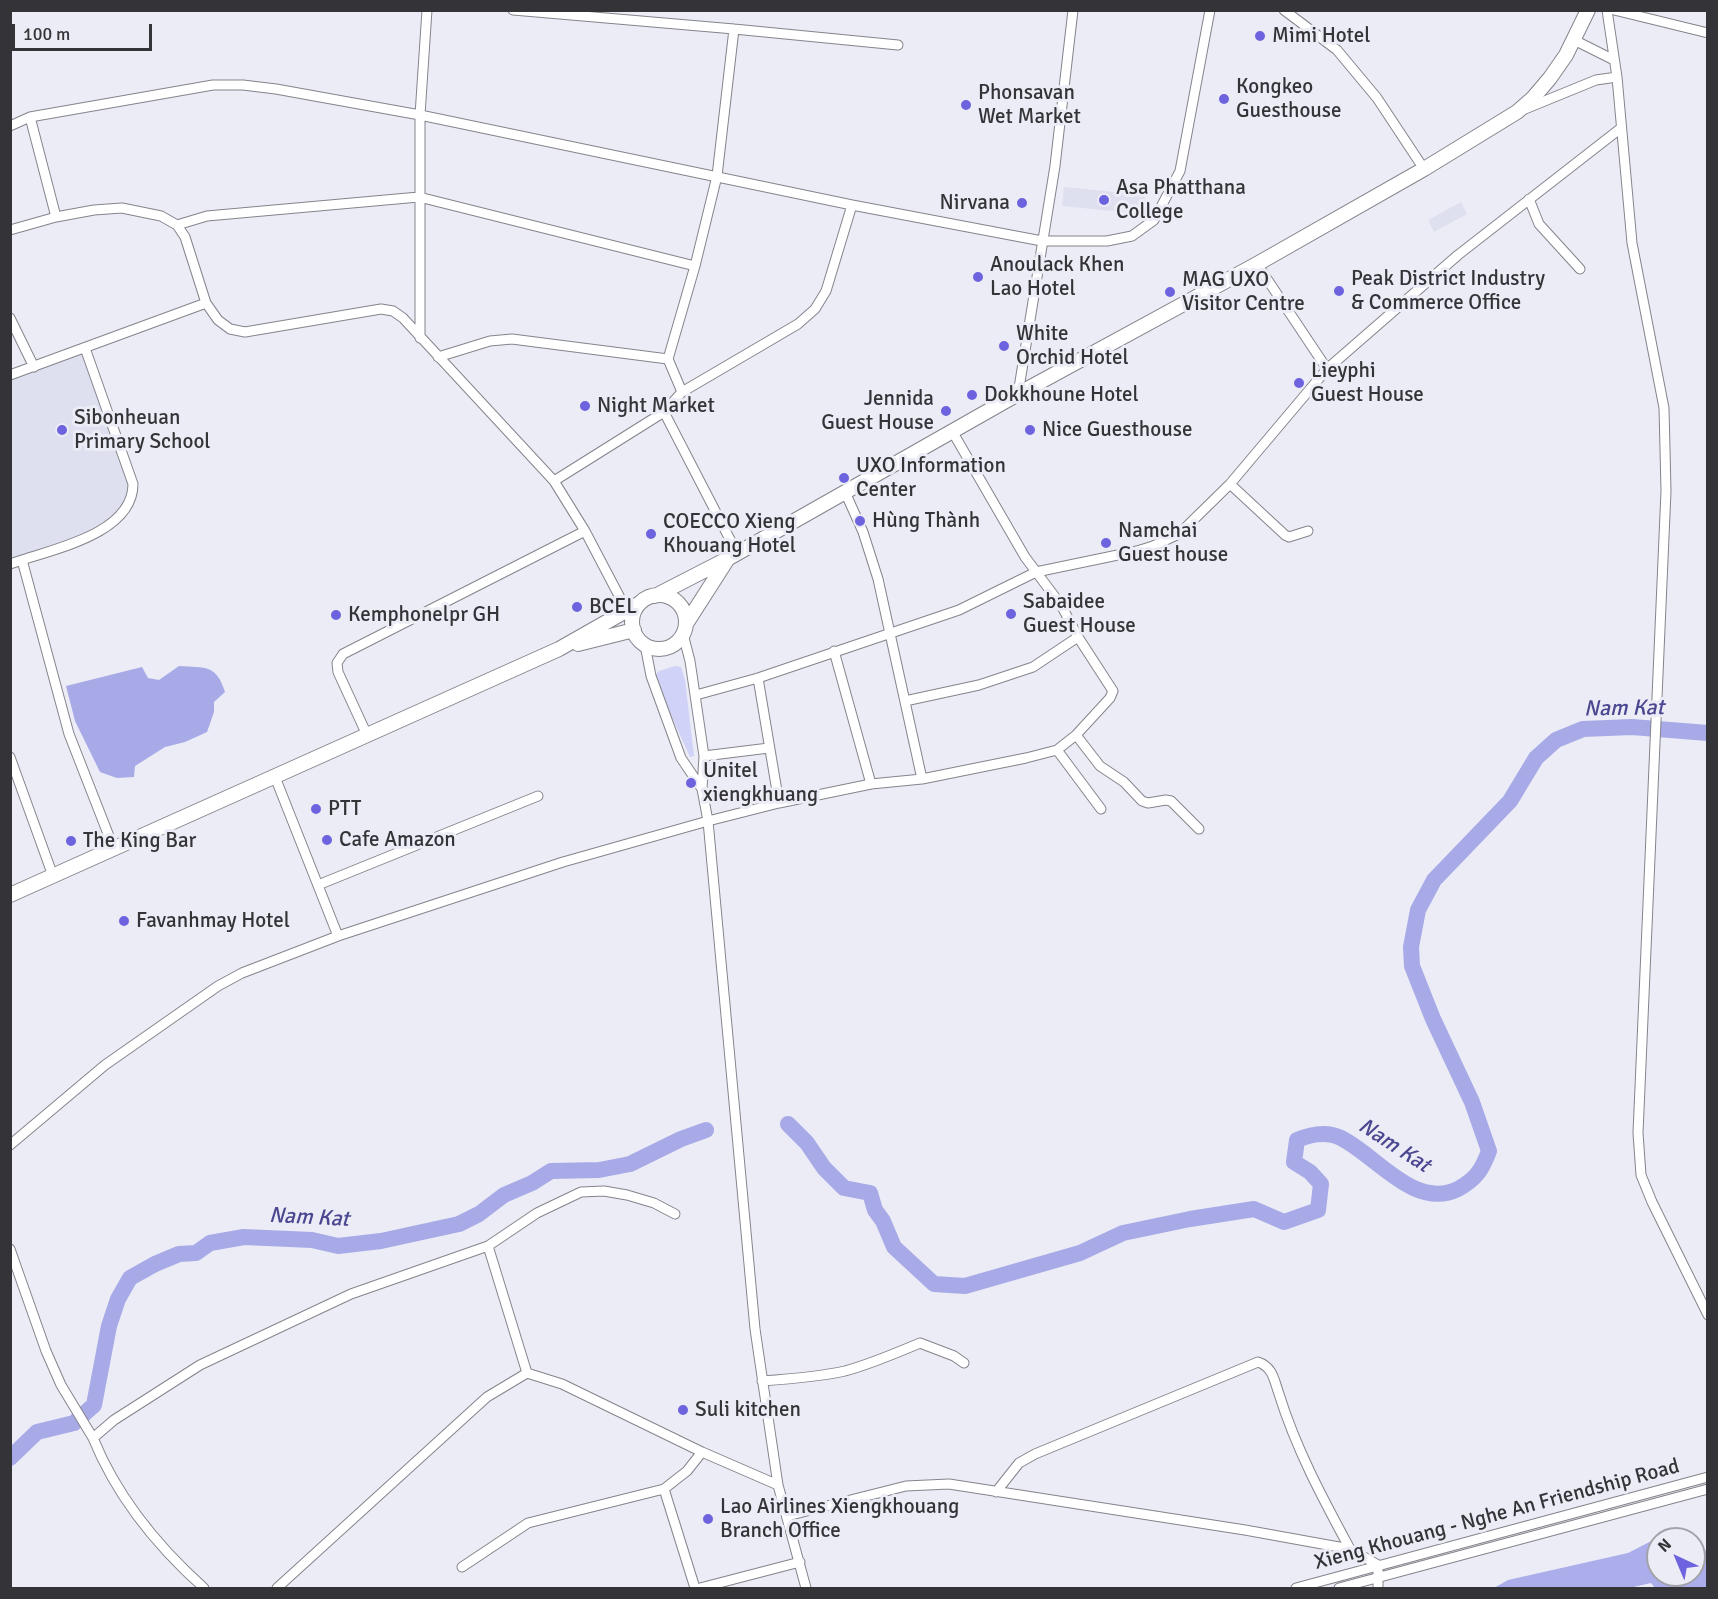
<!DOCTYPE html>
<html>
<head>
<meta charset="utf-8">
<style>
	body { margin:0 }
	#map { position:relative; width:1718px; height:1599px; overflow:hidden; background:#ebecf5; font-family:Signika,sans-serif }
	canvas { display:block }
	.frame { position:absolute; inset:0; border:12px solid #343438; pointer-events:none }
	.north { position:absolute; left:1646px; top:1527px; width:60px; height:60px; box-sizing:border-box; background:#ebecf5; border:2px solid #a2a2a9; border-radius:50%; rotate:316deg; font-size:16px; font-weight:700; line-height:24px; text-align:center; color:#343438 }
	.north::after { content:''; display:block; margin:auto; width:21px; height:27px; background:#6d63de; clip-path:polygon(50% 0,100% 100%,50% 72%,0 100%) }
	.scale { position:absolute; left:12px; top:24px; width:140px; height:27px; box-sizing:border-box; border:3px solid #343438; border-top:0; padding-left:8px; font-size:18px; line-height:21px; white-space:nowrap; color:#343438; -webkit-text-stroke:4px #ebecf5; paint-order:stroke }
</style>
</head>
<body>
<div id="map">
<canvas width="1718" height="1599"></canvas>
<div class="frame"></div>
<div class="north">N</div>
<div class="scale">100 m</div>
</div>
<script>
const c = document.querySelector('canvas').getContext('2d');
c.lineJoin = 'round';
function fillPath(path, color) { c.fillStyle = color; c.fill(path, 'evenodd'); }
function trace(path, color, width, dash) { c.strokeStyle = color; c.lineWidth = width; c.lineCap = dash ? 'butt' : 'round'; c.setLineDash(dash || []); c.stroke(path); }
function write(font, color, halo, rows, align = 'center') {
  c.font = font + ' Signika,sans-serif'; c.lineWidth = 6; c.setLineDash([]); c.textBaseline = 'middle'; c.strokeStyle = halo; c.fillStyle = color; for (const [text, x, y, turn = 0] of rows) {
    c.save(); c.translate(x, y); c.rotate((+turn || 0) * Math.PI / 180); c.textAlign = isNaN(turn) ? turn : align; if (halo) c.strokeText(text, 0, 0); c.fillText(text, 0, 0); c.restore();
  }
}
const built = new Path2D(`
	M1064,187L1145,195L1143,214L1062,206Z
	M1461,202L1467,214L1434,232L1428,220Z
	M85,348L133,496L101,531L11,564V375Z`);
const green = new Path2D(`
	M675,666L681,667L685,680L694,756L690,757L656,682L655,675L659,671Z`);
const forest = new Path2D(`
	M1665,1534L1677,1539H1658V1575H1694V1545L1707,1551V1588H1655L1651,1583L1629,1588H1494L1508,1580L1628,1553Z`);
const water = new Path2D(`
	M179,666C206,668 216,664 225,692L214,702V712L207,732L185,742L165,747L135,766L134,777L117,778L100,772L75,721L66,686L142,667L148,678L159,680Z`);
const river = new Path2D(`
	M788,1124L807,1143L824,1168L844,1188L870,1193L875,1210L883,1221L894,1247L934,1284L965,1286L1080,1253L1123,1233L1190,1219L1254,1209L1284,1222L1318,1210L1321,1184L1310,1172L1294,1162L1297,1140C1311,1134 1327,1131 1341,1138C1377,1156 1414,1210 1458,1189C1476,1179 1482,1170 1489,1151L1472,1102L1433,1019L1412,966L1411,947L1418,910L1434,880L1510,801L1536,758L1556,740L1583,729L1632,727L1708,733
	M10,1458L37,1432L74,1423L94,1405L109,1326L118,1299L130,1278L155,1264L179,1254L196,1253L210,1243L244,1237L312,1240L338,1246L381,1241L459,1224L479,1214L504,1195L532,1183L551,1171L599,1170L630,1164L681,1139L706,1130`);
const minor = new Path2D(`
	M513,10L734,29L898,45
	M1284,10L1337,50L1377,98L1424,169
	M1607,10L1617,77L1632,243L1664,408L1666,491L1638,1133L1641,1175L1652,1202L1708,1315
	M1614,10L1708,33
	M1574,40L1614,60
	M1525,109L1596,80L1617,77
	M30,117L56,217
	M10,126L30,117L213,85H243L276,89L420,115L852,205L1042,241H1107L1132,236L1154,220L1180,171L1210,10
	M1529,199L1539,224L1580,269
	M177,225L207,216L419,197L695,266
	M10,230L56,217L94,210L122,208L161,216L177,225L185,237L206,303L218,320L230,329L245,332L381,309L393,311L403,318L554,481L585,531L627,611
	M1257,264L1327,369
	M10,318L34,367
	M420,338V115L427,10
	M438,357L490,341L512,339L668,359
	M10,375L206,303
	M682,392L668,359L695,266L717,176L734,29
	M1018,394L1055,166L1073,10
	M664,412L737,553
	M554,481L664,412L682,392L798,324L815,309L826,291L852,205
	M1230,484L1285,535L1289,537L1308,531
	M845,492L863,532L878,579L922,779
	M22,560C58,548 133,532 133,484L85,348
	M10,564L22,560L69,734L114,849
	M683,634L690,661L704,756L702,789L708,821L755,1329L778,1485L806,1588
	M645,645L651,676L681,758L702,789
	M834,651L871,784
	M758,678L779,803
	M696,695L758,678L959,610L1036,572L1137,551L1153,546L1179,534L1230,484L1327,369L1458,255L1621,128
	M905,701L979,685L1033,667L1078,637
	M367,735L338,672L337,663L343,654L585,531
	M1076,735L1100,766L1124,782L1142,801L1148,803L1166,800L1171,801L1199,829
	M1057,750L1101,809
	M704,756L769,748
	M10,757L53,876
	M275,777L338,936
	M318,885L538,796
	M10,1145L105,1065L218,986L242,973L338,936L563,862L708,821L779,803L871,784L922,779L1026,758L1057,750L1076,735L1110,698L1113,691L1078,637L1061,605L1025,557L952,431
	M488,1246L527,1373
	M10,1249L46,1351L61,1385L93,1438
	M762,1381C790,1379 818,1377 845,1371C871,1364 896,1353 920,1343L954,1356L964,1363
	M664,1489L695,1588
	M996,1492L1019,1463L1035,1454L1258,1362C1273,1367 1274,1380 1279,1394C1296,1449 1323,1499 1350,1549
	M787,1516L906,1486L949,1484L1245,1530L1350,1549L1378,1565V1588
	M462,1567L528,1523L664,1489L687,1471L702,1452
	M204,1588C157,1546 117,1497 93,1438L114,1420L200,1365L351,1294L488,1246L537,1213L581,1192L604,1191L627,1195L654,1203L675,1214
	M277,1588L487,1397L527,1373L562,1384L702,1452L778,1485
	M700,1588L800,1562
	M1296,1588L1708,1477
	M1339,1588L1708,1489`);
const highway = new Path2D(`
	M632 622a27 27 0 1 1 54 0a27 27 0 1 1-54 0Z
	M655,596L729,558L1018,394L1257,264L1424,169L1517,112L1533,98L1550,78L1566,55L1588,10
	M686,624L727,560
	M578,644L634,630
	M10,895L559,649L640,603`);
const markers = [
	[1260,36,6,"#6d63de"],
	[1224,99,6,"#6d63de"],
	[966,105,6,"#6d63de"],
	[1104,200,6,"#6d63de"],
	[1022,203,6,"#6d63de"],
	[978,277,6,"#6d63de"],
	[1339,291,6,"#6d63de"],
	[1170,292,6,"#6d63de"],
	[1004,346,6,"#6d63de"],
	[1299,383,6,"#6d63de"],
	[972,395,6,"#6d63de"],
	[585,406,6,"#6d63de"],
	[946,411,6,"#6d63de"],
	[62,430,6,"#6d63de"],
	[1030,430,6,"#6d63de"],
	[844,478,6,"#6d63de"],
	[860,521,6,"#6d63de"],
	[651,534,6,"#6d63de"],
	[1106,543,6,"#6d63de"],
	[577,607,6,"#6d63de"],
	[1011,614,6,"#6d63de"],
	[336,615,6,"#6d63de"],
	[691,783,6,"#6d63de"],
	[316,809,6,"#6d63de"],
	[327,840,6,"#6d63de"],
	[71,841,6,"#6d63de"],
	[124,921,6,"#6d63de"],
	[683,1410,6,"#6d63de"],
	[708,1519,6,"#6d63de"]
];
const poiNames = [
	["Mimi Hotel",1272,36],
	["Kongkeo",1236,87],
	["Guesthouse",1236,111],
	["Phonsavan",978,93],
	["Wet Market",978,117],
	["Asa Phatthana",1116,188],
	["College",1116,212],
	["Nirvana",1010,203,"right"],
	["Anoulack Khen",990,265],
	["Lao Hotel",990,289],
	["Peak District Industry",1351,279],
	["& Commerce Office",1351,303],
	["MAG UXO",1182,280],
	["Visitor Centre",1182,304],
	["White",1016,334],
	["Orchid Hotel",1016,358],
	["Lieyphi",1311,371],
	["Guest House",1311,395],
	["Dokkhoune Hotel",984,395],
	["Jennida",934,399,"right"],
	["Guest House",934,423,"right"],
	["Night Market",597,406],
	["Sibonheuan",74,418],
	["Primary School",74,442],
	["Nice Guesthouse",1042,430],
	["UXO Information",856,466],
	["Center",856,490],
	["Hùng Thành",872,521],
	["COECCO Xieng",663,522],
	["Khouang Hotel",663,546],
	["Namchai",1118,531],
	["Guest house",1118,555],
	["Sabaidee",1023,602],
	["Guest House",1023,626],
	["BCEL",589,607],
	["Kemphonelpr GH",348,615],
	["Unitel",703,771],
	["xiengkhuang",703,795],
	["PTT",328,809],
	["Cafe Amazon",339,840],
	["The King Bar",83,841],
	["Favanhmay Hotel",136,921],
	["Suli kitchen",695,1410],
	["Lao Airlines Xiengkhouang",720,1507],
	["Branch Office",720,1531]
];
const streetNames = [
	["Xieng Khouang - Nghe An Friendship Road",1497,1515,-15]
];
const waterNames = [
	["Nam Kat",1624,709,-1],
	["Nam Kat",1394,1146,33],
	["Nam Kat",309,1218,3]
];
fillPath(built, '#dfe0ef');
fillPath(green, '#d0d2f7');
fillPath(forest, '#acaeec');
fillPath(water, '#a8aae8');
trace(river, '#a8aae8', 16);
trace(minor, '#84848c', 11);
trace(highway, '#84848c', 16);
trace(minor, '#fff', 9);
trace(highway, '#fff', 14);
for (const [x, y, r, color] of markers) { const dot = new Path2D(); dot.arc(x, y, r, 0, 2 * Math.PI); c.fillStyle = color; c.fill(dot); trace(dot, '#ebecf5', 2); }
write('21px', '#343438', '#ebecf5', poiNames, 'left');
write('21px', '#343438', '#ebecf5', streetNames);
write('italic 22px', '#4b4791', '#ebecf5', waterNames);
</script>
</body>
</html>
